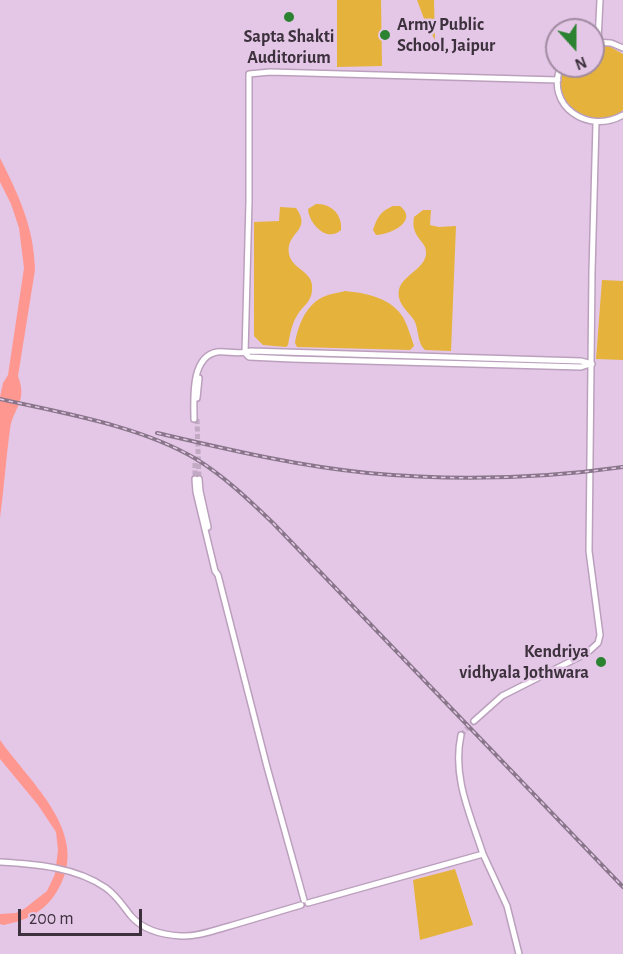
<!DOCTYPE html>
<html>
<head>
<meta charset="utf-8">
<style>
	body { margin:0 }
	#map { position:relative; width:623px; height:954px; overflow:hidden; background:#e4c7e6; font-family:"Alegreya Sans",sans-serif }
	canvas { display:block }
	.north { position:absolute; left:545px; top:18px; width:60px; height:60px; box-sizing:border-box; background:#e4c7e6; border:2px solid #a18ba2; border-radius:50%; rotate:159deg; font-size:16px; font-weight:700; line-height:24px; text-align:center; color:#3c313d }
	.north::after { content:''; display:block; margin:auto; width:21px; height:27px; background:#2b8231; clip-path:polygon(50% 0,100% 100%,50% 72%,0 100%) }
	.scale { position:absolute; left:18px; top:909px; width:124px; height:27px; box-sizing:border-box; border:3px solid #3c313d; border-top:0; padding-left:8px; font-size:18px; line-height:21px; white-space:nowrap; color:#3c313d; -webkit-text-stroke:4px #e4c7e6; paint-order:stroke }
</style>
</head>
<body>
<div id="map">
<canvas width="623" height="954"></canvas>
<div class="north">N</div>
<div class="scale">200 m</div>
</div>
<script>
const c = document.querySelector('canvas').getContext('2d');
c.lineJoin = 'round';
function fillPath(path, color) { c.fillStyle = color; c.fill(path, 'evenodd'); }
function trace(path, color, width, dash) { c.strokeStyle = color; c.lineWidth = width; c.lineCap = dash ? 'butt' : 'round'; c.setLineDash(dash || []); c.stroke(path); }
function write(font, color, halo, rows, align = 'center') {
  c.font = font + ' "Alegreya Sans",sans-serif'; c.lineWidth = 5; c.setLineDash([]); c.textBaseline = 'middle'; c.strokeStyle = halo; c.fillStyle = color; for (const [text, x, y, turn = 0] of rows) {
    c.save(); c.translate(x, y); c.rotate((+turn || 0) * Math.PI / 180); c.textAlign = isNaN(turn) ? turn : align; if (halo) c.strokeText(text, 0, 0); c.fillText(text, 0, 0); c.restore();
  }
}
const green = new Path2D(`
	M337,0H381L382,66L337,67Z
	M417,0H434L435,40L426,24Z
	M593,45H607L623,54V110C603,128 570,120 562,94C559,84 561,75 564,66H593Z
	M316,204C331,203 343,215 341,230C327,243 309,224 308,209Z
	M393,206H400C419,221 390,235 376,235L373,230C377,217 381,211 393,206Z
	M280,207L296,208C313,231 285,232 289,254C292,270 315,271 312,291C311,302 303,306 298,314C292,323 290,334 288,345L286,347L263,345L254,336V222L279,221Z
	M423,210H431L430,225L439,227L456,226L451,351L425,350C417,343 419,329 414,320C409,313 403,308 400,301C392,277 422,274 426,255C428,240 410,239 414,217Z
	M602,280L623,281V360L596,359Z
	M345,291C367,293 392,298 404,319C408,327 411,337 414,346L410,350L297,347L295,343C298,326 305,307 321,298C328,294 338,293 345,291Z
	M455,869L473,925L420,940L413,880Z`);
const water = new Path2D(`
	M0,158C19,196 34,227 35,270L18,376C28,402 13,408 10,429C6,458 4,488 0,518V397L3,383L8,375L24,268L19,228L11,204L0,182Z
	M0,740C30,783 94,835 56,893C43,913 25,921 3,925L0,924V914L16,913L24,909L47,891L55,874L58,850L56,832L38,805L0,759Z`);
const tertiaryTunnel = new Path2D(`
	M197,419L199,479
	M195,463V479
	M461,735L474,721`);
const tertiary = new Path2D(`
	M598,41L600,0
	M593,42L611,43L623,48
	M561,66C544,106 589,135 623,115
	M245,353L249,201V74L270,72L558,80
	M245,353L249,357L292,359L581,367L590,364
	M197,398L199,378
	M194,419C194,400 190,357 217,352C227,351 240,355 250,351L581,361L592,364
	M195,479L196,492L215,571L218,575L267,767L304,900
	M199,479L200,491L208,527
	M474,721L502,696L587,653L598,643L600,635L589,551L592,272L596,123
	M483,854L507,906L519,954
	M0,862C35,864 76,867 106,888C117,896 123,906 131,916C143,930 163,935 181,936C198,937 214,930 230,926C254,919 278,912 301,905
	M308,903L483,854C470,814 452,777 461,735`);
const rail = new Path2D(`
	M0,399C62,413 141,426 196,459C224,476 249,500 273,523L623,887
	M157,433C226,449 296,466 368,473C453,481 538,479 623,467`);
const markers = [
	[289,17,6,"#2b8231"],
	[385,35,6,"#2b8231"],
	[601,662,6,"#2b8231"]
];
const poiNames = [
	["Army Public",397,25],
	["School, Jaipur",397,46],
	["Sapta Shakti",289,37,"center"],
	["Auditorium",289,58,"center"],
	["Kendriya",589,652,"right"],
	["vidhyala Jothwara",589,673,"right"]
];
fillPath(green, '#e5b23c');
fillPath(water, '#ff9791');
trace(tertiaryTunnel, '#c2a9c4', 5, [5, 2.5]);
trace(tertiary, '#bba0bd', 8);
trace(tertiary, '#fff', 5);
trace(rail, '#89768b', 4);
trace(rail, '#e4c7e6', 1.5, [4.5]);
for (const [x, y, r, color] of markers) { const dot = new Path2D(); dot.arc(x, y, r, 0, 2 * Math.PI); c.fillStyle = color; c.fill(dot); trace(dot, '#e4c7e6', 2); }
write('bold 18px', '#3c313d', '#e4c7e6', poiNames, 'left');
</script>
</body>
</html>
